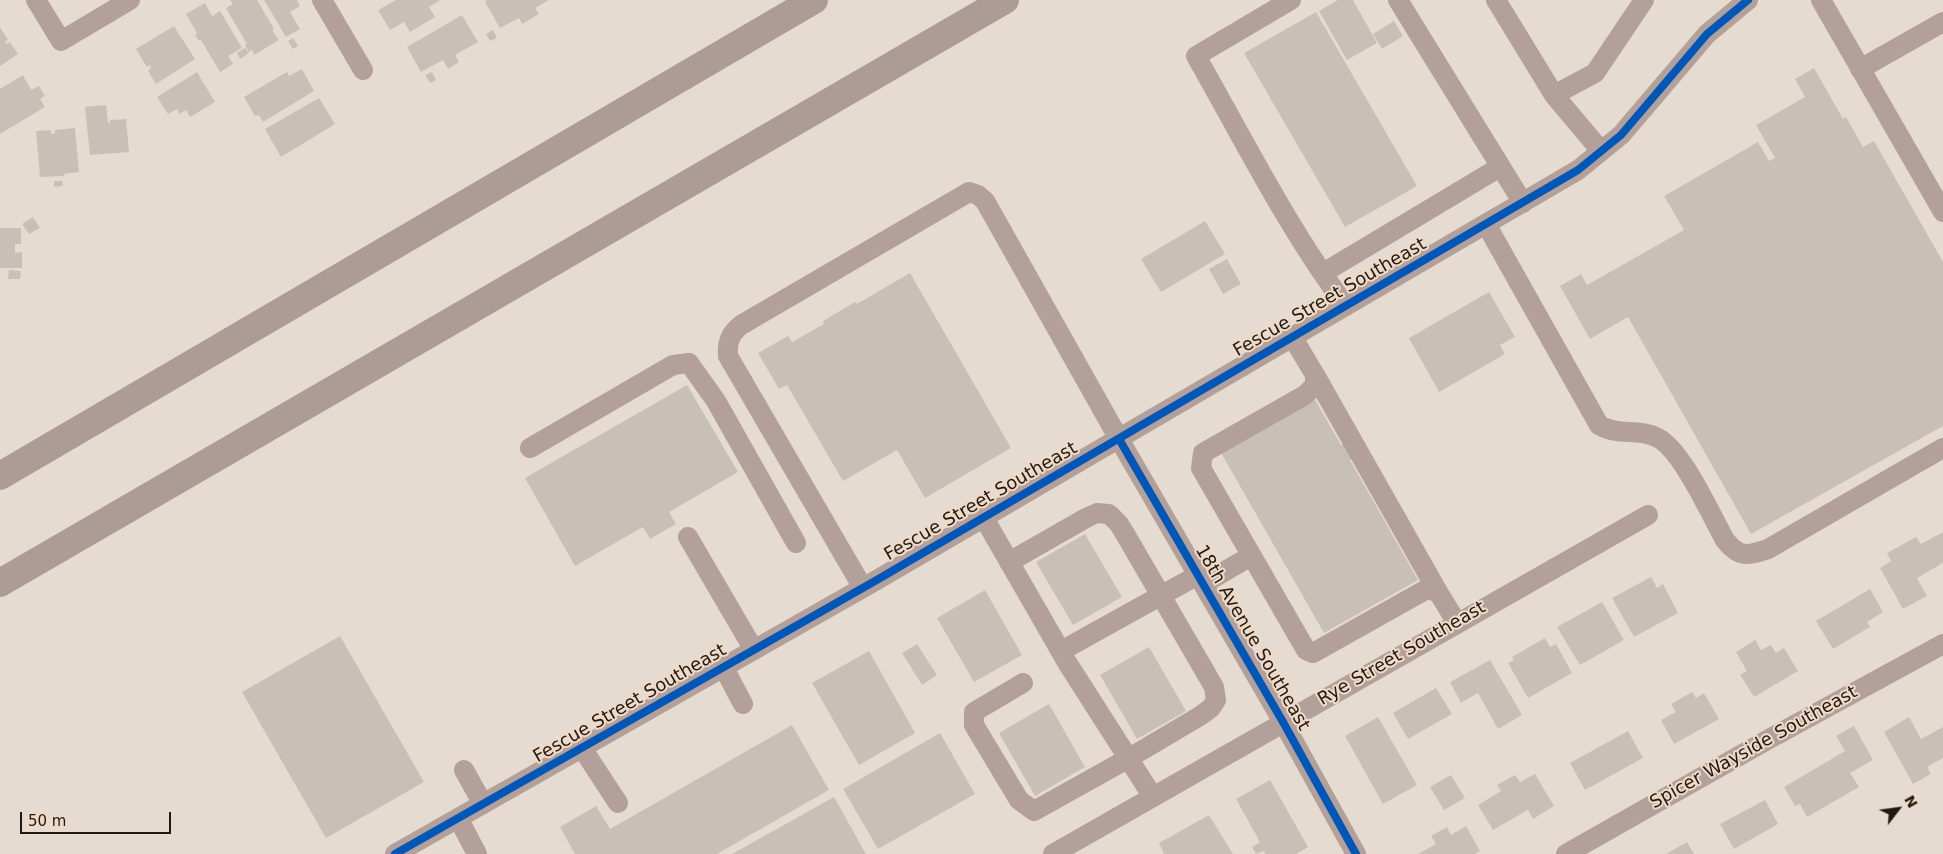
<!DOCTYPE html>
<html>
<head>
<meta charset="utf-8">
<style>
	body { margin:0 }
	#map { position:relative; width:1943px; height:854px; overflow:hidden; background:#e6dbd0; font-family:"DejaVu Sans",sans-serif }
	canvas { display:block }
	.north { position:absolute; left:1873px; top:784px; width:50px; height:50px; -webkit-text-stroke:4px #efdac7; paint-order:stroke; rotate:60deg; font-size:14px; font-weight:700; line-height:20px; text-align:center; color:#211912 }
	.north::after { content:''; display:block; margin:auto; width:18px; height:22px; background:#211912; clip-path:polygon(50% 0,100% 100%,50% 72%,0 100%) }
	.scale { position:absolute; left:20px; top:812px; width:151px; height:22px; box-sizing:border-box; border:2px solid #211912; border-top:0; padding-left:6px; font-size:15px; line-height:18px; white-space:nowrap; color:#211912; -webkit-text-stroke:4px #efdac7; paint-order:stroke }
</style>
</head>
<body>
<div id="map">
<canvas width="1943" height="854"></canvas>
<div class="north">N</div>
<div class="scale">50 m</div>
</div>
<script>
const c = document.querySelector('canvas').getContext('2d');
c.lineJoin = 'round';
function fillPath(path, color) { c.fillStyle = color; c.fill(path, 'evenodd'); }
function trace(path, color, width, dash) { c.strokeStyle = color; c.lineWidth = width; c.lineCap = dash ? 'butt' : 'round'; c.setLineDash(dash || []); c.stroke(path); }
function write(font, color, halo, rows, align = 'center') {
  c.font = font + ' "DejaVu Sans",sans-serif'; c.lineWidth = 4; c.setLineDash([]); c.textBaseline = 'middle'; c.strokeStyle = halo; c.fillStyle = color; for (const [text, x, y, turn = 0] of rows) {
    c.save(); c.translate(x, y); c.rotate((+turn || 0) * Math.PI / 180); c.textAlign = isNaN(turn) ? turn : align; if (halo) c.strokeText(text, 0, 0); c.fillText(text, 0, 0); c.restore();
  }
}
const building = new Path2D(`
	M230,0H257L274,29L272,30L279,40L254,55L252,50L249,52L245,45L247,44L226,8L233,4Z
	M264,0H297L300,6L290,12L300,29L286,37Z
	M396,0H439V1L429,7L435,17L410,32L404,22L390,30L378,10Z
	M487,0H549L535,8L539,14L522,24L519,18L500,28L485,2Z
	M1338,0H1353L1377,43L1347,60L1319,11Z
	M205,3L212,16L220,11L242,48L228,56L233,64L220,72L201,40L199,41L195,35L197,33L186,14Z
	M1316,12L1417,186L1345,227L1244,53Z
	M462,15L478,42L455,55L459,62L448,69L443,60L421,72L407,47Z
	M1394,21L1403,36L1382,49L1373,34Z
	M174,26L195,59L156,84L148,71L151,68L150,65L147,67L136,49Z
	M0,27L8,40L5,41L6,44L10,42L18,54L0,66Z
	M493,30L497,38L490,41L486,34Z
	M293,38L298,46L293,49L288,41Z
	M245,48L249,53L240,59L237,53Z
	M1814,68L1843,119L1846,117L1863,147L1874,141L1943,262V426L1751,534L1628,317L1590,339L1560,286L1581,274L1587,285L1684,230L1664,196L1758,142L1769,161L1775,158L1756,125L1805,97L1795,79Z
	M302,69L314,91L263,122L259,115L255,116L244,97L287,72L289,76Z
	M197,72L215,102L190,117L186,110L180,114L177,109L168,114L157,97Z
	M432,72L436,80L430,83L425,75Z
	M23,75L31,90L39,86L45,96L40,99L45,107L0,134V89Z
	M319,98L335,124L281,157L265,129Z
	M106,105L108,123H110V120L126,119L129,152L90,155L85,107Z
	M75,128L79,172L63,174L64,176L40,177L36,131L51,130V134L55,133V130Z
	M54,181H62L63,186L54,187Z
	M33,217L40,228L29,234L22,224Z
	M1205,221L1225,254L1161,292L1141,259Z
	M0,228H21V244H15V253L22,252V268H0Z
	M1227,259L1241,284L1223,294L1209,269Z
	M9,270L21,271L20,279H8Z
	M910,273L1011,448L925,498L897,450L843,481L787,385L779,389L758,353L788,336L792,342L824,324L823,321L855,302L857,304Z
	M1489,292L1515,337L1500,345L1505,354L1439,392L1409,338Z
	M687,385L738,472L669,512L676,524L650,539L643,527L575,566L525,478Z
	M1314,398L1341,445L1347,441L1356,457L1350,460L1418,580L1324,633L1220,451Z
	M1943,532V563L1917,578L1927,596L1903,609L1880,568L1891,561L1887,553L1916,537L1921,544Z
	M1085,534L1122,597L1073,625L1036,562Z
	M1651,577L1657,588L1663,584L1678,613L1634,637L1612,598Z
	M1870,589L1883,612L1867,622L1870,627L1833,649L1816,621Z
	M985,590L1022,655L974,682L937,618Z
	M1602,602L1624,640L1580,665L1557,627Z
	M340,636L424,782L326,838L242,692Z
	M1545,638L1550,647L1556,644L1572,673L1528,698L1508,663L1514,660L1512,657Z
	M1755,640L1761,650L1771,645L1776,653L1784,648L1798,671L1754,697L1740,675L1747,671L1736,652Z
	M917,644L937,675L922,685L902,653Z
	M1149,647L1186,711L1137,739L1100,675Z
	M869,651L915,733L859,765L812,683Z
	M1490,660L1522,715L1498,729L1478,693L1461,703L1450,682Z
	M1436,688L1452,714L1408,739L1393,713Z
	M1692,692L1696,698L1704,693L1719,719L1674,744L1661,720L1676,712L1671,704Z
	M1049,704L1085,767L1035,796L999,733Z
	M1378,717L1417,785L1383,804L1345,736Z
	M1909,717L1921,739L1943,727V758L1927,767L1931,774L1913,784L1884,732Z
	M792,725L829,790L717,854H575L560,827L596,806L610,829Z
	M1854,726L1873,760L1850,773L1859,787L1807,817L1800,804L1795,806L1784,787L1845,751L1836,736Z
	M1628,731L1643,758L1585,790L1570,763Z
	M940,733L975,794L878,849L843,789Z
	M1535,774L1554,806L1533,819L1528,810L1493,830L1478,805L1501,791L1497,785L1515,775L1520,782Z
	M1451,775L1465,798L1444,810L1430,787Z
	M1270,780L1308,847L1296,854H1265L1264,851L1256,854L1252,847L1260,842L1236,799Z
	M834,797L866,854H732Z
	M1765,800L1778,824L1734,849L1720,824Z
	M1209,815L1233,854H1164L1159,843Z
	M1466,826L1480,851L1475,854H1418L1436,844L1431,836L1447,827L1451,835Z
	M1687,842L1694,854H1666Z`);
const minor = new Path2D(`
	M36,0L61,41L130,0
	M322,0L363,70
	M1291,0L1196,56C1244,140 1288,229 1346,306
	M1398,0L1523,203
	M1496,0L1554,95L1601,151
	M1821,0L1943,212
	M1860,69L1943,22
	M1554,95L1595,73L1644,0
	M1486,224L1599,425C1620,437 1637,427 1658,438C1682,450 1711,515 1725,540C1739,558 1748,556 1768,549L1943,448
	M1323,273L1500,167
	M1293,338L1315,375V385L1305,395L1203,453L1201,468L1306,650L1313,653L1427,589L1438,592L1457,623
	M1315,375L1438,592
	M530,448L673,365L689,363L716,401L796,543
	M984,518L1068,664L1153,797
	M688,537L754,650
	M1009,562L1086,518L1097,513L1109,514L1119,524L1128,539L1214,687L1216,700L1211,708L1200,716L1129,758L1034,811L1019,800L974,725V712L1023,683
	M1203,584L1251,556
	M863,588L728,356C727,342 730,334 741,325L969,192L978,195L985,201L1119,439L1283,722L1356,854
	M1061,651L1198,575
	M724,668L743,704
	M582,748L618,803
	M464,770L483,804
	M458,818L477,854
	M395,854L875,581L1578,170L1621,135L1707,34L1748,0
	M1053,854L1648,515
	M1566,854L1769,739L1943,644`);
const highway = new Path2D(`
	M0,476L814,0
	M0,583L1005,0`);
const cycleway = new Path2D(`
	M1119,439L1283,722L1356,854
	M395,854L875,581L1578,170L1621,135L1707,34L1748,0`);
const streetNames = [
	["Fescue Street Southeast",1330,298,-30],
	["Fescue Street Southeast",981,502,-30],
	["18th Avenue Southeast",1252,638,60],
	["Rye Street Southeast",1402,654,-30],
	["Fescue Street Southeast",630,704,-30],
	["Spicer Wayside Southeast",1754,748,-29]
];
fillPath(building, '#c8c0b7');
trace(minor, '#b3a09a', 20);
trace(highway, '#ad9b95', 28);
trace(cycleway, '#0057b8', 8);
write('18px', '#211912', '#efdac7', streetNames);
</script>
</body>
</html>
